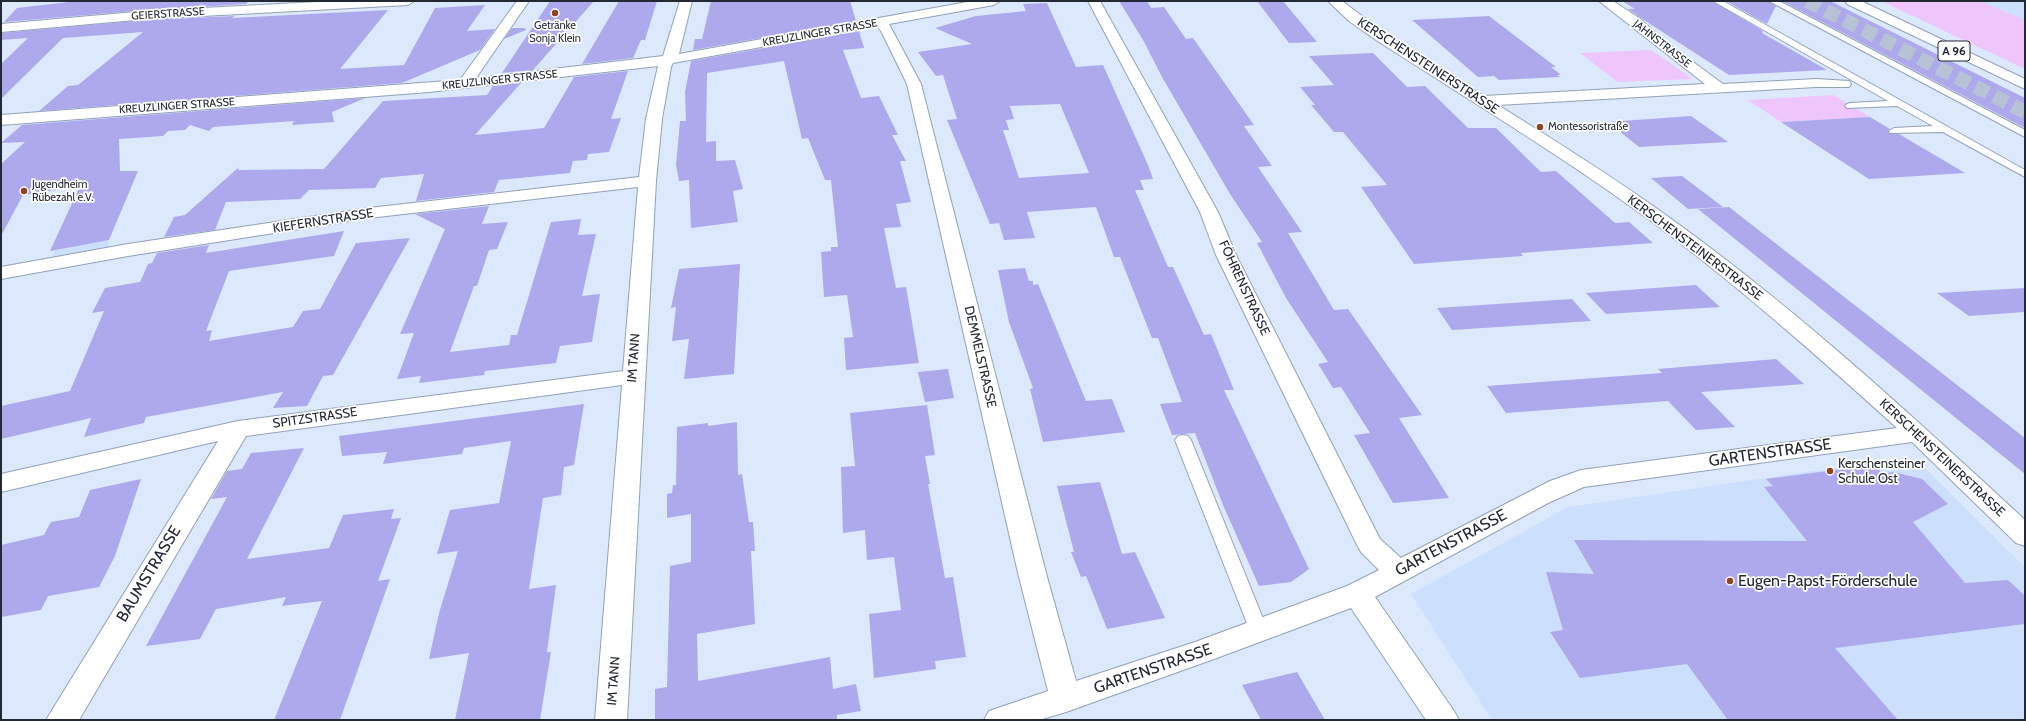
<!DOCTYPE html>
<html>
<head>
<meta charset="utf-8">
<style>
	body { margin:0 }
	#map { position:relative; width:2026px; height:721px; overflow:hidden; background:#dce9fc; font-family:Cabin,sans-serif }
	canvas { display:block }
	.frame { position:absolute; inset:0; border:2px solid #232932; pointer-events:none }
</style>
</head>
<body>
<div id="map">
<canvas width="2026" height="721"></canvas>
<div class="frame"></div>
</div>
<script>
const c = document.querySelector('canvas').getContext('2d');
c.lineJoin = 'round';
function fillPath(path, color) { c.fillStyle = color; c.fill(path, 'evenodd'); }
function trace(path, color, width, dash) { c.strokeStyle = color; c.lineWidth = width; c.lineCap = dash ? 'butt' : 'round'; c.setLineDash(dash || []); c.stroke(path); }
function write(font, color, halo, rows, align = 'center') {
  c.font = font + ' Cabin,sans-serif'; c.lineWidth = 3.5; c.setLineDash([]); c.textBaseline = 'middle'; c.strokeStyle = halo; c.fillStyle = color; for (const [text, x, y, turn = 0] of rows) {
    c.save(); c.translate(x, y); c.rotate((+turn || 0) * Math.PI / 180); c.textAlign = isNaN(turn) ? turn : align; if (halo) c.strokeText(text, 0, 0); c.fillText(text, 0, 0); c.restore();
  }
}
const built = new Path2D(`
	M1980,1H2025V20Z
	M109,240V247L52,257L56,249Z
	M1889,460L1924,467L2025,567V720H1492L1411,594L1568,507Z`);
const green = new Path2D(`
	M1881,1H1980L2025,20V69Z
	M1651,50L1693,79L1618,82L1580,53Z
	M1833,95L1870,117L1781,122L1748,100Z`);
const building = new Path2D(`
	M77,1H249L246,4L146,10L4,22L17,8Z
	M550,1H594L533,70L502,73Z
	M619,1H657L645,40H641L633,58L582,64Z
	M711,1H850L856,21L693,50L695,39H702Z
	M1119,1H1147L1151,8L1164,7L1186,39L1193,38L1254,125L1244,126L1272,166L1258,167L1302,232L1288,233L1334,310L1348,309L1422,415L1399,418L1449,498L1393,503L1354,435L1370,433L1341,387L1333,388L1318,364L1328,362L1286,298L1257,243L1262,242L1230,194L1162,77L1143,40Z
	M1257,1H1283L1317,42L1289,43Z
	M1622,1H1712L1763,31L1762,33L1827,70L1729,75L1644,20L1628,9H1635Z
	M1726,1H1768L1776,6L1767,24Z
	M1782,1H1830L2025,98V128Z
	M1047,3L1076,67L1103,65L1148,165L1153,179L1140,180L1144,190H1135L1168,267H1173L1204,335L1211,334L1234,390H1224L1309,569L1291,582L1259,586L1223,505L1195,433L1172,435L1160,404L1182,402L1158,338H1152L1120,257H1114L1096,207L1027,212L1035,238L1004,240L999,223L990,224L947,120L957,119L943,75L936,76L918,52L972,44L935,28L976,16L1026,11L1023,4ZM1060,104L1089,173L1019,178L1003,130H1009L1006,120L1014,119L1010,106Z
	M485,5L467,31L495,29L480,50L402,83L39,111L68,86L78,85L143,32L63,38L1,99V64L28,38L1,40V33L146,20L235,16L232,18L388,10L340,69L404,65L435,8Z
	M1489,16L1556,67H1551L1561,75H1557L1560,77L1499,80L1494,76L1478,77L1412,20Z
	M512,28H525L526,30L504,39Z
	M859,31L864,48L843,50L861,98L879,96L898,135H892L906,161H900L911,202L896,204L901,227L884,228L896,288L906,287L919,363L846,370L844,338L853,337L847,295L824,297L821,252L831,251V247H838L831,180H825L808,138L802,139L784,61L707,73L706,142L716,141V161L735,160L743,189L733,191L738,222L691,228L689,180L679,181L676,165L680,121H686L685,92L691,61Z
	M1373,53L1407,87L1425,86L1468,128H1496L1541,172L1556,171L1615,223L1629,222L1653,243L1521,253L1523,256L1414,264L1361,187L1387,185L1343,132H1334L1311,105H1315L1300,87L1334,85L1309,56Z
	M628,71L611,119L621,118L609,152L588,154L587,160L573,161L570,173L499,180L494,192L416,201L424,174L381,178L375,188L309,190L300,199L226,202L215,230L164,237L174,217L185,215L239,167L238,170L324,169L383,101L487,95L493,86L521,83L475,135L544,128L574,77Z
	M365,98L332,112L334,122L292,125L294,121L213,127L209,131L190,125L185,130L168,131L163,136L119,139L120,171H138L109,240L50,251L80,186L23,195L1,236V164L25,142L1,143L22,125Z
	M1691,116L1728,142L1639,147L1608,122Z
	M1870,117L1890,129L1888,131L1890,134H1899L1965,173L1869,179L1781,122Z
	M1682,176L1723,207L1688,209L1651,178Z
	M489,206L482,224L508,222L497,249L489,250L477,286H474L450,352L509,345L511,335H517L551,222L581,219L578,235L596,234L582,296L600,294L592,342L560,346L556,363L485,371L484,375L419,383L421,376L397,379L414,333L400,334L445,229L415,214Z
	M1729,207L2025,438V474L1698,209Z
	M344,231L334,256L229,271L206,331L212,330L209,341L293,327L303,311L320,309L356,243L410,238L333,375L323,376L307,406L273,408L283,392L146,417L144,423L84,437L91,418L1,439V406L70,391L104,311L92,313L105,288L140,282L148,264L152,263L157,253L209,245L206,253Z
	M740,264L734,374L684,379L689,339L672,341L676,307L671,308L679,269Z
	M1025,268L1029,281H1033V285L1038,284L1086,401L1112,399L1125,432L1043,442L1030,389L1033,388L1009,322L998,270Z
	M1696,285L1720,307L1606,314L1586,293Z
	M2025,288V312L1969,316L1937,293Z
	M1572,299L1591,321L1452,330L1437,308Z
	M1776,359L1804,384L1701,392L1735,427L1696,430L1668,401L1506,413L1487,386L1662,373L1658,369Z
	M948,369L954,398L925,402L918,372Z
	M584,404L574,465L564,467L561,495L543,498L529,589L556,585L547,652H551L540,720H455L469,653L429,659L439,613L458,551L437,554L450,510L499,503L511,441L464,448L462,454L383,464L387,452L342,456L339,436Z
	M927,405L935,455L925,456L930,484H928L945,578L953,577L966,657L935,661L936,669L874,678L869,614L901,610L894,557L867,560L865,530L843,533L841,467L855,466L850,413Z
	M737,422L738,475L742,474L749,522H753L755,551H751L755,624L697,634L698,681L830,657L833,689L856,684L861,711L837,715V720H655V689L667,687L670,566L691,562V514L667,518V494L672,493L673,485H676L677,427L708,423V426Z
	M304,448L247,559L329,548L343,515L394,509L391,519L401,518L378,581L390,579L340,720H274L322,601L282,606L286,597L216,609L200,639L146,646L227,497L211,499L227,471L242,469L251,453Z
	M1874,465L1883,474L1893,472L1922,479L1948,504L1913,522L1965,583L2008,580L2025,596V624L1835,648L1898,720H1728L1687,664L1580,678L1550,632L1563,630L1546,572L1594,574L1574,540L1807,541L1764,487L1773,486L1766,479Z
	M141,479L115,556L99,587L48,596L41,610L1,617V545L44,535L51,522L79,517L90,490Z
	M1100,482L1122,554L1135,552L1165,618L1107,629L1086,576L1081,577L1071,552H1074L1057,486Z
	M1297,672L1325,720H1261L1242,685Z`);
const highwayTunnel = new Path2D(`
	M1807,1L2025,112`);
const lane = new Path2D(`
	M1713,1H1723L2025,170V177L1943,132L1890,133L1889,131L1894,128L1933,126L1897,106L1847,108L1845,106L1847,104L1850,103L1888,101Z
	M1769,1H1779L2025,130V137Z
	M1183,435L1188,436L1191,440L1268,631L1266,636L1259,638L1252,636L1250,631L1175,440L1178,436Z`);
const street = new Path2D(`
	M336,1H414L408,5L146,19L1,32V24L146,11Z
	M517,1H529L476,78L663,56L680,1H692L679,54L973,1H1000L994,5L889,24L921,84L1046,573L1076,681L1195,642L1347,586L1379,570L1361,552L1357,545L1216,255L1200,212L1088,1H1100L1218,212L1236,255L1380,539L1401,558L1550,481L1581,470L1897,428C1815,354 1733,281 1644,216C1557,153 1466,98 1376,40L1349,21L1328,1H1342L1386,34L1484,96L1705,84L1599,1H1613L1639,18L1666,42L1723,84L1816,79L1849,81L1851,84L1849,87H1816L1498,105C1551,138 1605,172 1656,208C1788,301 1907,411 2025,520V546L2016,543L1912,442L1584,487L1548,503L1375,597L1454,711L1459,720H1426L1351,608L1214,659L1066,712L1039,720H984L989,711L1048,691L1018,573L907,84L881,31L877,26L673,63L671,67L662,119L656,181L627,720H595L622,385L246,436L79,720H46L218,441L1,492V474L238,421L623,371L638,187L369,218L128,256L1,279V267L128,244L369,208L639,177L646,119L658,66L429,92L1,125V115L460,80Z`);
const highway = new Path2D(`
	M1845,1H1861L2025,79V89L1847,4Z`);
const markers = [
	[555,13,4,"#8d4522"],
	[1540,127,4,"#8d4522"],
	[24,191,4,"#8d4522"],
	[1830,471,4,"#8d4522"],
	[1730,581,4,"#8d4522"]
];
const farStreetnames = [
	["GEIERSTRASSE",168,14,-4],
	["KREUZLINGER STRASSE",820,33,-10],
	["JAHNSTRASSE",1662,44,38],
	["KREUZLINGER STRASSE",500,80,-6],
	["KREUZLINGER STRASSE",177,106,-4]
];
const farPoinames = [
	["Getränke",555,26,"center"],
	["Sonja Klein",555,39,"center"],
	["Montessoristraße",1548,127],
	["Jugendheim",32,185],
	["Rübezahl e.V.",32,198]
];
const shields = [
	[1954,51,32]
];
const shieldNames = [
	["A 96",1954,51]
];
const streetNames = [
	["KERSCHENSTEINERSTRASSE",1428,66,33],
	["KIEFERNSTRASSE",323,221,-9],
	["KERSCHENSTEINERSTRASSE",1695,248,37],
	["FÖHRENSTRASSE",1244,288,65],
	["DEMMELSTRASSE",980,357,77],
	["IM TANN",634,358,-86],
	["SPITZSTRASSE",315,418,-8],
	["KERSCHENSTEINERSTRASSE",1942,458,43],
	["IM TANN",614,681,-86]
];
const poiNames = [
	["Kerschensteiner",1838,464],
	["Schule Ost",1838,479]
];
const nearStreetnames = [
	["GARTENSTRASSE",1770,453,-8],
	["GARTENSTRASSE",1451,543,-28],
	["BAUMSTRASSE",149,574,-59],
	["GARTENSTRASSE",1153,669,-19]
];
const nearPoinames = [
	["Eugen-Papst-Förderschule",1738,581]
];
fillPath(built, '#ccdffd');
fillPath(green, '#eec6fc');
fillPath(building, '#aea8ec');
trace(highwayTunnel, '#b7c3d4', 14, [14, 7]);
trace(lane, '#92a1b7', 2);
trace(street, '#92a1b7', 2);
trace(highway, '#92a1b7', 2);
fillPath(lane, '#fff');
fillPath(street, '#fff');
fillPath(highway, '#fff');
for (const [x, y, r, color] of markers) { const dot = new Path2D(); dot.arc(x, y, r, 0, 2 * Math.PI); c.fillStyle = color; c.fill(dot); trace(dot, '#fff', 1.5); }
write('11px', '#232932', '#fff', farStreetnames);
write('11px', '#232932', '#fff', farPoinames, 'left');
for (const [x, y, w] of shields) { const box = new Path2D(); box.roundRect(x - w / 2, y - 10, w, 20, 3); c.fillStyle = '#fff'; c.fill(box); trace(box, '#232932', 1); }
write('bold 12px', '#232932', null, shieldNames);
write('13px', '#232932', '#fff', streetNames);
write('13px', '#232932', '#fff', poiNames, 'left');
write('16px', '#232932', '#fff', nearStreetnames);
write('16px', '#232932', '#fff', nearPoinames, 'left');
</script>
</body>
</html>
